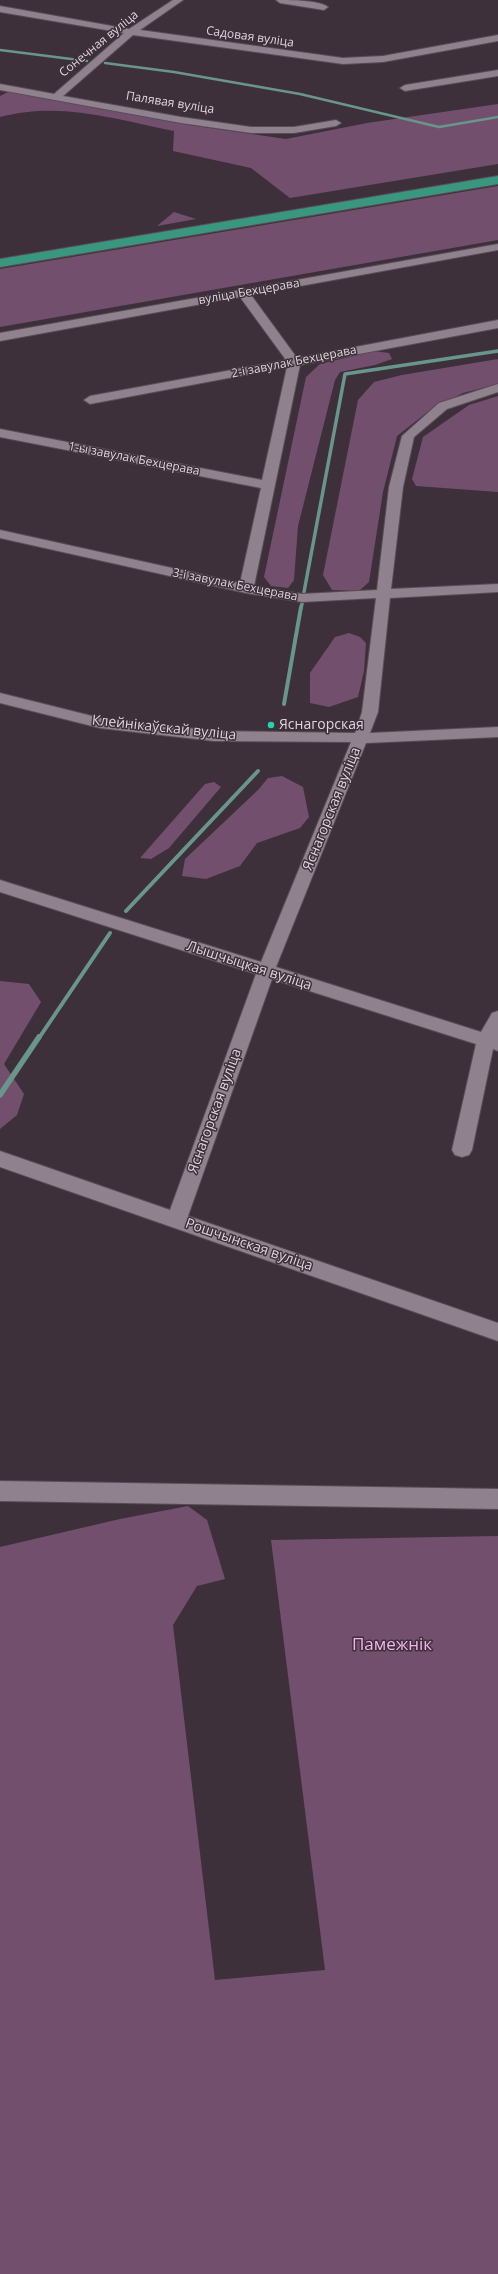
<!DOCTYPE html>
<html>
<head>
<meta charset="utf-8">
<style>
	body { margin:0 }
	canvas { display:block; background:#3d303a }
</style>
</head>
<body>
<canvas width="498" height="2274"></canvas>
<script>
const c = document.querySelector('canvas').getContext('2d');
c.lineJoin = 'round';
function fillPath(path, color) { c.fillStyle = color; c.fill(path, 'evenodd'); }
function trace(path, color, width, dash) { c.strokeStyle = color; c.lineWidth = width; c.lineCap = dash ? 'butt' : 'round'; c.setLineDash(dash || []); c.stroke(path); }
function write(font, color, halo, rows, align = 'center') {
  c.font = font + ' "Open Sans",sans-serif'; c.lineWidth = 3; c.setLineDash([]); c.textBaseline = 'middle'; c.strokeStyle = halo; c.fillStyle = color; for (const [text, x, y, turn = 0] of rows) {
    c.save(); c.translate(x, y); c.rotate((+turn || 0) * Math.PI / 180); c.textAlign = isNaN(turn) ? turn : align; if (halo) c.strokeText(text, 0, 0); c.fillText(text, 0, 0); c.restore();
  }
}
const green = new Path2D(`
	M10,91L189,125L286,139L367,123L498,104V164L290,198L251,168L173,151L174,131C114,119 61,101 0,117V96Z
	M498,186V240L0,327V269Z
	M174,212L196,219L157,226Z
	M374,351L389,353L392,359L375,365L340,372L335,380L298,526L294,580L288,588L271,586L264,577L306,377L320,364Z
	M498,359V384L463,393L430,410L397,436L383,492L369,582L359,591L332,590L323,575L358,400L374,382L402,375Z
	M498,396V492L416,486L412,479L423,437L469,405Z
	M349,633L360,637L366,643L364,671L358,697L329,707L310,703V673L335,637Z
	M282,776L303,787L309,817L300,828L257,843L240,866L206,879L182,876L185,859L258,790L268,778Z
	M214,782L221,787L169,848L151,859L140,858L205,784Z
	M0,981L29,984L41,1002L4,1064L24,1094L17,1115L0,1129Z
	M188,1506L207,1520L225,1579L197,1586L173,1625L215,1980L325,1970L271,1540L498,1536V2274H0V1547L120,1519Z`);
const streamFar3 = new Path2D(`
	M0,50L87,61
	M105,63L174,72L300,94L439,127L498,117`);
const streamFar2 = new Path2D(`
	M304,592L345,374L498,351
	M301,608L302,604`);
const streamFar1 = new Path2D(`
	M284,704L301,607
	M126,911L258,771
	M39,1038L110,933`);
const stream = new Path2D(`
	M0,1095L39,1037`);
const street = new Path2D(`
	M173,0H183L140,30L343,58L383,56L498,35V41L383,62L343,64L133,35L63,96L181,117L251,127H294L336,120L341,123L336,126L294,133H251L181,123L0,90V84L54,94L124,33L0,12V6L129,29Z
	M276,0C287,0 320,0 328,7L324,10L280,3Z
	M498,70V76L405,91L400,88L405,85Z
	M498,244V250L251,295L297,358L498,320V328L300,365L254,586L302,594L377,590L389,487L402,436L439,403L498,384V392L447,409L414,437L403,487L391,589L498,584V592L390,598L378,712L370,733L498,727V737L366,743L276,967L481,1032L492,1013L498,1011V1051L493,1049L472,1150L469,1155L462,1157L455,1155L452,1150L476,1044L272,979L188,1216L498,1323V1341L0,1167V1151L170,1210L256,974L0,892V880L261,962L351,742L214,741L100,728L0,703V693L100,718L214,731L355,733L362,712L376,598L302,602L246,593L0,538V530L240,583L261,488L0,437V429L262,480L287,367L90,404L84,400L90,396L286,360L240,297L0,341V333Z
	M0,1481L498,1489V1509L0,1501Z`);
const highway = new Path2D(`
	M498,176V184L0,267V259Z`);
const markers = [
	[271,725,4,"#20d5b0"]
];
const farStreetnames = [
	["Садовая вуліца",250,37,8],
	["Сонечная вуліца",99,44,-39],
	["Палявая вуліца",170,103,9],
	["вуліца Бехцерава",249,292,-10],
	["2-і завулак Бехцерава",294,362,-11],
	["1-ы завулак Бехцерава",134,459,11],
	["3-і завулак Бехцерава",235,585,11]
];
const poiNames = [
	["Яснагорская",279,725]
];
const streetNames = [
	["Клейнікаўскай вуліца",164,728,6],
	["Яснагорская вуліца",332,809,-68],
	["Лышчыцкая вуліца",249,966,18],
	["Яснагорская вуліца",215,1111,-70],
	["Рошчынская вуліца",249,1245,19]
];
const nearParknames = [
	["Памежнік",392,1645]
];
fillPath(green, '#724f6d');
trace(streamFar3, '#69968c', 2.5);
trace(streamFar2, '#69968c', 3.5);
trace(streamFar1, '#69968c', 4);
trace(stream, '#69968c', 5.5);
trace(street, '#584d56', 2);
trace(highway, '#584d56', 2);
fillPath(street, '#90818e');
fillPath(highway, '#39967f');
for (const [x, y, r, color] of markers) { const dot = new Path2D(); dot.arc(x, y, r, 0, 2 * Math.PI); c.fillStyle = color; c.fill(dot); trace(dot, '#3d303a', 1.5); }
write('12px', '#dfd6dd', '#3d303a', farStreetnames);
write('14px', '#dfd6dd', '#3d303a', poiNames, 'left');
write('14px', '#dfd6dd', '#3d303a', streetNames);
write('17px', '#f7b4ec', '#3d303a', nearParknames);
</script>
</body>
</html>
